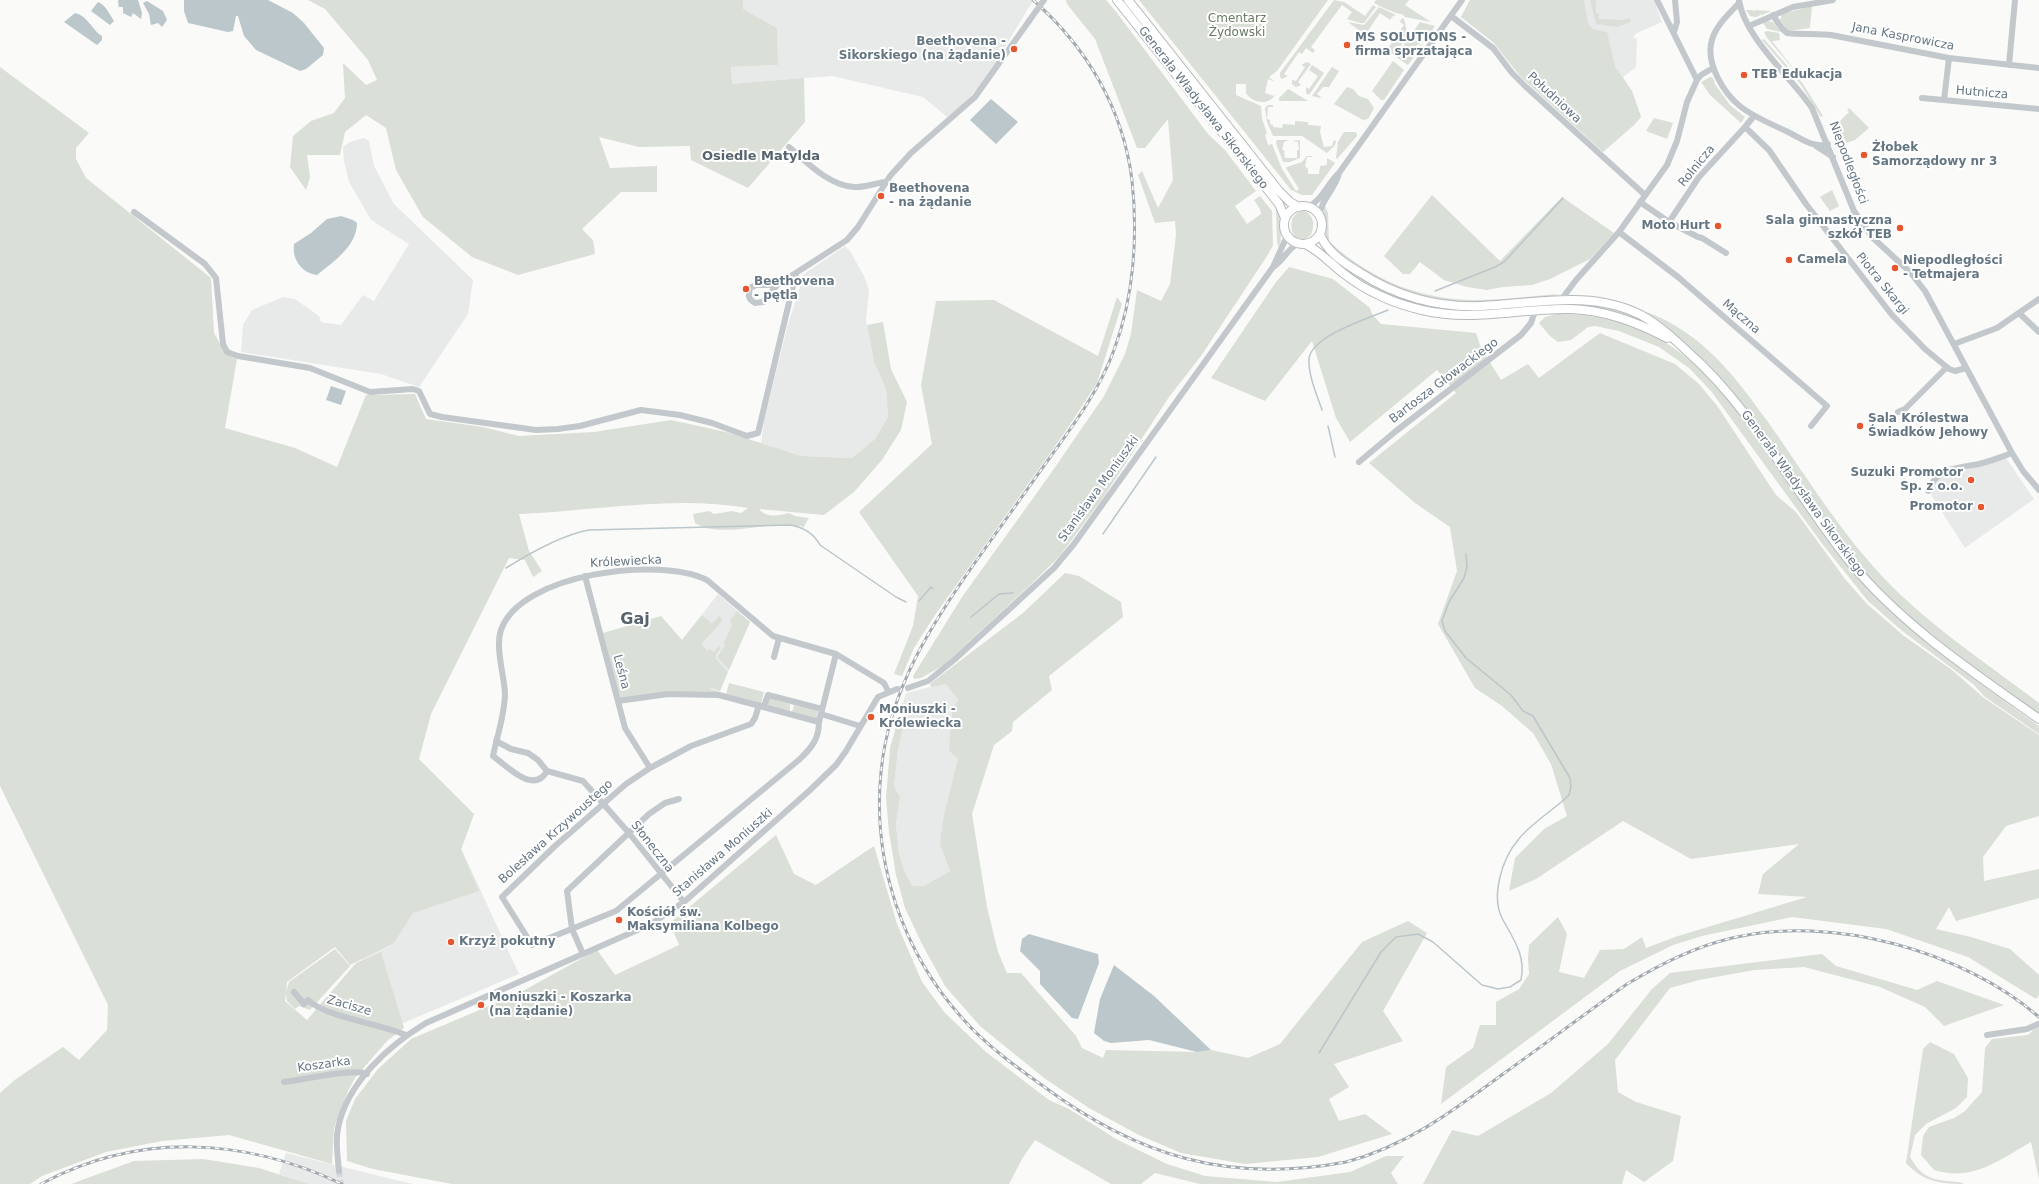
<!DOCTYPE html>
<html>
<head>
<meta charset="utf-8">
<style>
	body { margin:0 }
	canvas { display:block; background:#fafaf8 }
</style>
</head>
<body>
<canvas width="2039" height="1184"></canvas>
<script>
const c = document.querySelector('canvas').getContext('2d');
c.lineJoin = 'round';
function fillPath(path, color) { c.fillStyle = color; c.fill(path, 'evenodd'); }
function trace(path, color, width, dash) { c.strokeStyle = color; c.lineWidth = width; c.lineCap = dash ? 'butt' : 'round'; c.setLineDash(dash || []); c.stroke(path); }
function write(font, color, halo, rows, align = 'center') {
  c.font = font + ' "DejaVu Sans",sans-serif'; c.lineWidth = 4; c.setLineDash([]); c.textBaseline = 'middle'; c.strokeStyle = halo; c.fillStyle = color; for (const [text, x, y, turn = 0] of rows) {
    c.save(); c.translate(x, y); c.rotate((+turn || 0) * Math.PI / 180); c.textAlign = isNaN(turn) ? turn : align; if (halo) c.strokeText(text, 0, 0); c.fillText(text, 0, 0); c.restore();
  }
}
const built = new Path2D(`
	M743,0H1035L1029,7L986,79L959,109L947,117L923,97L832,76L732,84L731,67L778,65L777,28L743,9Z
	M1470,0H1654L1662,22L1637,33L1633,37L1637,39L1636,67L1623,77L1632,91L1641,117L1634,125L1603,152L1520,76L1493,42L1461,17Z
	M364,138L369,141L374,166L394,204L473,280L468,314L419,387L381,374L241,352L243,325L252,310L283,297L295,299L319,316L321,322L341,325L363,295L374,301L409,244L371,220L349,182L344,161L343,147L350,142Z
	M845,246L850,251L864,276L869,290L866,320L874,362L886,389L888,417L875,439L852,458L803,456L761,443L764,421L787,328L804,274Z
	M2006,458L2034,499L1965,548L1930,493L1933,484L1950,470L1966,471L1967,467Z
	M718,594L750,622L719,692L701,686L663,664Z
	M946,683L958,699L952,710L951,718L958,759L940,845L950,871L924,886H912L904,870L899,854L896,824L900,797L894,786L898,750L903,727L901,721L897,723L906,693Z
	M462,850L519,974L401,1024L318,1006L363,959L394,944L391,934L433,860Z
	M286,1153L396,1180L414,1184H309L279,1174Z`);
const green = new Path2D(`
	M308,0H743V9L777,28L778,65L731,67L732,84L804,78L805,122L748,188L691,160L690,146L639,147L599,137L610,168L657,166V192H621L582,229L593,240L595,254L518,275L472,257L423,217L396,170L386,128L366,115L345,132L340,155H307L310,177L306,190L290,167L293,136L311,121L334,113L345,98L343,63L366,85L377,80L368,60L325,9Z
	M1066,0H1106L1117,13L1208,134L1225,150L1256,191L1235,206L1247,224L1261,214L1260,209L1254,200L1260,196L1272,211L1273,245L1269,253L1201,356L1169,397L1103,498L1059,557L1028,587L944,665L921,678L914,679L913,676L962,597L1049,476L1104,396L1125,354L1131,334L1137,290L1161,301L1170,284L1176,235L1175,221L1155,223L1138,175L1142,171L1158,208L1173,180L1168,119L1145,148H1137L1095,39L1067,4Z
	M1139,0H1328L1277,71L1269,77L1275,82L1268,79L1265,93L1274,96L1276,93C1271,106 1253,104 1246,93V84H1236V95L1261,106L1262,119L1267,133L1265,135L1268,145L1272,144L1282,169L1296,191L1299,189L1286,168L1287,167L1302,162L1307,156H1312L1313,157H1307L1305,166L1308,169V174H1319L1320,166L1327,165V158L1335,163L1312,195H1302L1291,190Z
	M1334,0L1344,2L1365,16L1373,5L1376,7L1364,23H1360L1347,19L1352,12L1342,5L1311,47L1315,50L1313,53L1306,48L1302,54L1299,52L1284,74L1288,76L1282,79L1280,77V73Z
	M1376,0H1409L1405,5L1431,22L1405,17L1402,14C1398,15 1379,6 1374,3Z
	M1470,0H1584L1588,23L1592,29L1607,32L1615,67L1632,91L1641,117L1634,125L1603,152L1520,76L1493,42L1461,17Z
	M1590,0H1596V13H1599V19L1621,20L1630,18V22L1618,27L1596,24Z
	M1812,6L1810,28L1788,31L1780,20L1782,14Z
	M1379,7L1396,15L1393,16L1390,20L1380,13L1365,35L1348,22L1364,25Z
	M1746,10H1752L1756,12L1754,10L1771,11L1762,15L1759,13L1761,15L1756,17L1750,16Z
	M1402,18L1404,19L1408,36L1394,55L1387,50L1404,25L1400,22Z
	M1767,21L1773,22L1781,32L1767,29L1763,23Z
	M1420,22L1435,26L1425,41L1397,55Z
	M1767,31L1779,33L1780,40L1772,41L1800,77L1767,38L1764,32Z
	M1764,39L1803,84L1823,116L1821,117L1801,85L1762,40Z
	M1423,44L1408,65L1396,57Z
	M1393,61L1404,70L1384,100H1381L1372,91Z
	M1307,62L1311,64L1298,82L1301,85L1296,87L1292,84V80L1296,81L1305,67L1301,65Z
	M1312,65L1324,73L1309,95L1306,93V87L1309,89L1318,76L1309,70Z
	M0,67L89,133L76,148V159L86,178L211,278L214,333L226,354L237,359L225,428L295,448L337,467L366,395L415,394L426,419L483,427L519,436L594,432L671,420L726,432L802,456L852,458L875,439L888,417L886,389L874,362L867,325L883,322L891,369L907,402L901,430L882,460L854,492L824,515L759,509C766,518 779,516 789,513L795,516L809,518L803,528L801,526C790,526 778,525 767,526C746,528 713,535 695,523L693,514L709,511L714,514L732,511L741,513L748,508C674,495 593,511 519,514L529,551L542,571L533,577L525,560L509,558L431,714L419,759L474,814L461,850L479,891L413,913L393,944L350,965L335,947L287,982L286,992L289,982L335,949L350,966L310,1010L299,1006L295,1009L287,1001L286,994L285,1001L307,1020L356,963L381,952L404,1028L387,1041L355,1078L348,1091L334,1128L332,1164L229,1135L162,1141L106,1152L42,1176L30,1184H0V1093L16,1079L63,1047L79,1060L107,1030L108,1005L0,786Z
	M1332,67L1339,71L1329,87H1323L1317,94L1321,97L1320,98L1312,96Z
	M1710,77H1712L1715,82L1714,83L1730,105L1745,117L1741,123L1710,95L1701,82Z
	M1347,87L1353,89L1359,96L1368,99L1374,108L1368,119L1363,120L1334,104Z
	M1288,89L1290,90L1308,101H1279V98Z
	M1268,105H1273V107H1268L1267,119L1270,120V124L1273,125V127L1282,128L1283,124L1295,125V121L1308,122V125L1321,126L1320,132L1324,147L1332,146L1334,140L1336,141L1335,145L1327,153L1302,136H1273L1267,122L1265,108Z
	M1849,108L1869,128L1855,140L1838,146L1831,130L1849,112L1847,110Z
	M1654,118L1673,123L1667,139L1646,131Z
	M1344,132H1356L1357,136L1337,159L1336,158L1338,142Z
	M1876,138L1880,139L1887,148L1884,153L1881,152L1874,143Z
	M1277,140H1289L1284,142L1282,150H1284L1285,158H1297V150H1299L1298,142L1292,141L1300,140V158L1290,162H1283L1276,143Z
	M1832,190L1839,206L1830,211L1820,197Z
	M1432,195L1500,261L1562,197L1614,233L1590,259L1550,279L1532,285L1503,287L1487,290L1467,287L1444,280L1420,262L1410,274H1403L1384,256Z
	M1325,206L1328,213L1329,243C1324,234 1322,216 1325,206Z
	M1276,207C1280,215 1283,238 1279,247L1277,242Z
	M1304,211C1314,215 1315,225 1311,235L1304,240L1295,237C1289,228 1290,212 1304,211Z
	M1333,245C1373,280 1421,300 1475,300C1503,300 1531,296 1560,294L1553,296C1523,298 1494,304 1464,302C1415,301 1368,280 1332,246Z
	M1328,252L1334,258L1432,306L1578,303L1577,306C1503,311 1432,322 1364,283C1350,275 1338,264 1325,254Z
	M1289,267L1333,279L1370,308L1372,314L1381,324L1476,333L1481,348L1501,380L1528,364L1539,378L1600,333L1675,364L1699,384L1718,407L1776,495L1796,512L1845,579L1867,604L1904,636L1952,670L1984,698L2039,735V816L2006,826L1983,857L1984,881L2039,869V898L1956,921L1949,907L1936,929L1971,937L2010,949L2039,975V995L2036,999L1968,957L1886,929L1792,917L1702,936L1673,945L1620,971L1441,1104L1446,1067L1473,1048L1480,1025H1496V1002L1519,989L1529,974L1528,958L1529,945L1558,917L1567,934L1559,972L1584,978L1600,950L1624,949L1642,937L1646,948L1678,936L1807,897L1758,894L1763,874L1799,844L1691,859L1623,821L1536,879L1509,891L1515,858L1544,829L1567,816L1551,764L1533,733L1502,706L1475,688L1438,624L1457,571L1450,527L1415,503L1369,463L1456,393L1437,370L1350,442L1336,418L1312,341L1265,401L1211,378L1276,282Z
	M1583,295C1613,304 1639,306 1667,321C1713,346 1738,381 1768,422C1802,470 1833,521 1872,565C1920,620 1981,659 2039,703V716L1912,621L1866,575L1730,389L1705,361L1654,321L1583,297Z
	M1117,297L1122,304L1097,383L1065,432L935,615L914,648L902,676L894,674L913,626L918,596L859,512L932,444L921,385L936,301L994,300L1098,356Z
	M1581,304C1601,306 1630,309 1644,322L1622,315L1581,306Z
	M1556,314C1628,313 1678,341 1725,395L1846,564C1903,631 1969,675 2039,726V734L1985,697L1973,684L1901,630L1868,601L1823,545L1711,391L1689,368L1659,347L1619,331L1595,326L1588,327L1571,340L1558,342L1550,336L1539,323L1545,317Z
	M1065,573L1079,576L1121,602L1123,617L1049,676L1052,690L1013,722L1012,731L994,745L972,814L987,907L998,952L1007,973H1021L1076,1036L1082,1048L1103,1058L1106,1050L1197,1052L1211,1050L1248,1058L1280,1044L1362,942L1408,921L1427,933L1383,1011L1403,1041L1334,1064L1349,1087L1329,1099L1339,1121L1365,1114L1392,1134L1318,1157L1245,1164L1181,1153L1139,1135L1089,1108L1044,1078L980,1026L945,986L922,944L905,908L896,875L889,832L886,798L890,748L897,723L901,721L903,727L898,750L894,786L900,797L896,824L899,854L904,870L912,886H924L950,871L940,845L943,820L958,759L949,750L952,710L958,699L946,684L933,687L930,686L931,683L1023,613Z
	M737,611L750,622L729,670L718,658V656L725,646L724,642L732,626L730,620Z
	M702,615L712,624L719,616L723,620L701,644L708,651L709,649L714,652L719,646L721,648L716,654V659L728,672L720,691L711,687L710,689L719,692L700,695L619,699L603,633L661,616L682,640Z
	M729,683L764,692L761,704L726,695Z
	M768,698L790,704V711L767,706Z
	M794,705L818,711L817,719L792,712Z
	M776,835L794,874L816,885L874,846L897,924L922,982L945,1013L986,1052L1049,1100L1069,1109L1116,1139L1167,1164L1205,1176L1277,1182L1350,1172L1386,1156H1404L1391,1173L1398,1184H1200L1155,1173L1141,1184H1111L1035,1140L1022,1159L1009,1184H452L373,1169L347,1161L346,1121L355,1099L378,1069L411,1039L503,1000L521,998V992L597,950L615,975L679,945L670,923Z
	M1822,954L1836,966L1917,990L1937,981L2004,1005L1944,1026L1925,1007L1880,987L1804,967L1754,970L1699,980L1670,988L1615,1060L1618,1092L1636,1102L1681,1116L1673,1161L1644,1182L1626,1170L1622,1184H1423L1452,1130L1478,1136L1551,1093L1608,1044L1652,989L1670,973Z
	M2039,1024V1179L2031,1142C1999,1160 1973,1182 1934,1170L1921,1155L1923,1136L1929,1127L1954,1118L1965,1111L1982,1092L1985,1048L1992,1039L2028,1035Z
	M1930,1042L1954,1054L1968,1078L1967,1097L1956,1108L1926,1124L1915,1135L1910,1157C1925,1183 1937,1179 1964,1183L1962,1184C1940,1184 1922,1181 1906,1163L1923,1049Z
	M203,1159L259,1168L309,1184H71L134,1161Z`);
const water = new Path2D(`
	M118,0H138L142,13L141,19L133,13L131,17L123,13V7H119V9Z
	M184,0H268L293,13L304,23L324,48L323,55L306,69L300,71L256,50L244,36L238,16H236L233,31L228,32L188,23L184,11Z
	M147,1L163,11L167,20L162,27L158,23L151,25L149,14L143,3Z
	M98,2C105,4 110,15 114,21L110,25L91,11Z
	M75,13C88,16 92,30 102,36V40L97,45L64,22Z
	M991,99L1018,122L996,144L970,120Z
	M341,216L353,220L357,223C357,246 333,262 317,275C302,273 292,260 294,244L311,233L327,219Z
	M331,386L346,391L341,405L326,400Z
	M1029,934L1098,954L1099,963L1078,1019L1072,1018L1040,984V971L1020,951L1022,939Z
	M1114,965L1154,996L1211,1050L1197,1052L1149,1040L1111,1043L1104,1041L1094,1033L1100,999Z`);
const stream = new Path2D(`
	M1435,291L1495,267L1504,262L1563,198
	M1322,410C1317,395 1308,375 1309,359C1311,336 1369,318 1388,310
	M1328,426L1335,457
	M1103,534L1156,457
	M506,568C530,553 561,535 589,530L790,525C803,527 814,534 820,545L896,597L906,602
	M919,601L931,587L933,589
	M971,617L999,594L1013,593
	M1319,1053L1381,952L1396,937L1418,934L1433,942L1482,985L1498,989L1510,987L1521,980C1526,956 1514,940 1503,920C1490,897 1502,859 1518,840C1532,822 1553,811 1569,795L1571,787L1570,778L1533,716L1523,711L1511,695L1466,658L1445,631L1442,621L1449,602L1464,578L1467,567L1466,554`);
const minorTunnel = new Path2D(`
	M897,689L908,688
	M339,1171L341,1184`);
const minor = new Path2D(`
	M1657,0L1697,80
	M1739,0C1744,37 1791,77 1812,108L1854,211L1872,237L1910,272L1925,291L2012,453L2023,471L2039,490
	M1739,3C1729,14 1716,25 1712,40C1705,62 1723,93 1741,107C1754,117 1771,124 1786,131C1799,137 1814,149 1828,144
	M1773,15C1777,21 1781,29 1787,33C1789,34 1824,34 1831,35L1949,58L2039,68
	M1451,16L1493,48L1512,73L1525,86L1645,195
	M1749,26L1793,7L1833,0
	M1674,32L1677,22L1675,0
	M2009,65L2015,0
	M1922,98L2039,109
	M1944,100L1949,58
	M1754,116L1745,127L1769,150L1806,204L1892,315L1925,349L1949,369L1955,371L1966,368
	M1816,146L1833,157
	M789,147C808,163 828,185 854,187C864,188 876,183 885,182
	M1640,202L1669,222L1698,237L1702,238L1726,253
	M1308,207C1322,200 1328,183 1339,173L1462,0
	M134,212L205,264L216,278L223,344L227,352L238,356L310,368L370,392L413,389L419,391L430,414L442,417L536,430L558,429L580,426L641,410L680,415L712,423L747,436L758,433L796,273
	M1320,217C1319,201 1336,189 1339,173
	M1669,222L1699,177L1745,127
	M1619,232L1678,277L1827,406L1811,426
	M1273,267C1283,261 1287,250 1297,244
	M777,285H756L750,288C748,296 748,299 755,303L763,302L777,285L847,240L858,227L890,176L911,153L975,97L1029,21
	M1561,300L1576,280L1619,232L1667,165L1677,141L1687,102L1697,80L1701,75L1713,68
	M2019,313L2039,332
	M1954,344L1997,328L2039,299
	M1898,412L1905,409L1947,367
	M1359,462L1396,431L1521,335L1531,323L1535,311
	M1928,491C1937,467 1958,468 1979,464C1991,461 2001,457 2012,453
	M585,576L625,728L650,768
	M774,657L779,638
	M908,688L928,681L954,660L1054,568L1074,544L1273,267L1287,236
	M618,701L668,694L719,695L819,722
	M759,705L755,718L751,724L691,746L650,768L626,784L555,846L502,897L532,945L616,911L800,759C812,747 819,739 819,722L836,654
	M764,706L768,695L822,709
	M821,714L860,726
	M496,741L511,749L528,753L538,760L547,771C534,795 508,767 493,756C497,736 505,714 505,693C504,675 495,647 501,630C520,573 661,556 707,580L773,636L836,654L884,683L888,691
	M547,771L583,781L629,833L684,902
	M583,954L572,929L567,891L649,814L665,803L679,799
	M294,992L304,1004L308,1000C325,1017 381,1024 406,1035
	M1987,1035L2027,1029L2038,1024
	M284,1082C302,1080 354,1068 367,1074
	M339,1171C338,1158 335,1142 338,1128C347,1083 388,1046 426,1023L651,924L684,902L809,791L836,765L846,751L878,697L897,689`);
const major = new Path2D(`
	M1117,0L1279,204L1285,218
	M1128,0L1279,191L1290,202L1299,207
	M1284 225a19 19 0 1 1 38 0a19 19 0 1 1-38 0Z
	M1320,234C1326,251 1344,263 1359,272C1395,296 1438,308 1481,306C1534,304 1591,289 1641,315C1659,325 1673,338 1688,352C1755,411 1795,494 1851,563C1903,626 1973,672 2039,719
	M1305,244C1320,251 1330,263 1343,273C1365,291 1395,304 1422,310C1472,322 1520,308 1570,309C1604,310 1637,322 1667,338`);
const rail = new Path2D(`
	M1033,0C1087,47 1123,109 1132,180C1138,236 1134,297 1114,350C1100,389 1075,423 1051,456C1027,490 1003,523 979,557C932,623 889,689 881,772C872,861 902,952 963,1019C986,1045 1015,1066 1043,1086C1137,1156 1229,1184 1346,1162C1407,1146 1454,1110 1503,1074C1545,1044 1586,1013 1627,984C1661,964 1694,947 1732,938C1831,914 1963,951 2039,1017
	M41,1184C138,1132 243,1137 342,1184`);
const minorBridge = new Path2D(`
	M1029,21L1044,0`);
const markers = [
	[1347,45,4,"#e4572e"],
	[1014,49,4,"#e4572e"],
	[1744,75,4,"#e4572e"],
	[1864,155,4,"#e4572e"],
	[881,196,4,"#e4572e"],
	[1718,226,4,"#e4572e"],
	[1900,228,4,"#e4572e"],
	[1789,260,4,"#e4572e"],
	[1895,268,4,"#e4572e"],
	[746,289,4,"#e4572e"],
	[1860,426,4,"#e4572e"],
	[1971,480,4,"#e4572e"],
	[1981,507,4,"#e4572e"],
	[871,717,4,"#e4572e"],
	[619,920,4,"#e4572e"],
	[451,942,4,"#e4572e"],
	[481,1005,4,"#e4572e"]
];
const parkNames = [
	["Cmentarz",1237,19],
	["Żydowski",1237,33]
];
const streetNames = [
	["Jana Kasprowicza",1903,37,11],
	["Hutnicza",1982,93,5],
	["Południowa",1554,98,43],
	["Generała Władysława Sikorskiego",1203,108,52],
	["Niepodległości",1848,163,69],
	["Rolnicza",1697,166,-51],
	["Piotra Skargi",1882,284,51],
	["Mączna",1741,317,41],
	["Bartosza Głowackiego",1444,381,-37],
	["Stanisława Moniuszki",1099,489,-54],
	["Generała Władysława Sikorskiego",1803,494,54],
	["Królewiecka",626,562,-3],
	["Leśna",621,672,75],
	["Bolesława Krzywoustego",556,832,-42],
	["Słoneczna",652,847,52],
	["Stanisława Moniuszki",723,853,-41],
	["Zacisze",349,1006,16],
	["Koszarka",324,1065,-8]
];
const poiNames = [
	["MS SOLUTIONS -",1355,38],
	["firma sprzatająca",1355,52],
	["Beethovena -",1006,42,"right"],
	["Sikorskiego (na żądanie)",1006,56,"right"],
	["TEB Edukacja",1752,75],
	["Żłobek",1872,148],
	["Samorządowy nr 3",1872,162],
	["Beethovena",889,189],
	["- na żądanie",889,203],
	["Sala gimnastyczna",1892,221,"right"],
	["szkół TEB",1892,235,"right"],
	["Moto Hurt",1710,226,"right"],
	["Camela",1797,260],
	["Niepodległości",1903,261],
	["- Tetmajera",1903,275],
	["Beethovena",754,282],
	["- pętla",754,296],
	["Sala Królestwa",1868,419],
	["Świadków Jehowy",1868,433],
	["Suzuki Promotor",1963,473,"right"],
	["Sp. z o.o.",1963,487,"right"],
	["Promotor",1973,507,"right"],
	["Moniuszki -",879,710],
	["Królewiecka",879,724],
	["Kościół św.",627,913],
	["Maksymiliana Kolbego",627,927],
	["Krzyż pokutny",459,942],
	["Moniuszki - Koszarka",489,998],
	["(na żądanie)",489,1012]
];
const neighbourhoodNames = [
	["Osiedle Matylda",761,157]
];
const districtNames = [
	["Gaj",635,620]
];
fillPath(built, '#e8e9e9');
fillPath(green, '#dadfd7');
fillPath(water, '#bbc7cb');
trace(stream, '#bbc7cb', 1.5);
trace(minorTunnel, '#d5d9db', 6, [6, 3]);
trace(major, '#b5babe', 10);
trace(minor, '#c3c8cc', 6);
trace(major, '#fff', 8);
trace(rail, '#a2aab0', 3);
trace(rail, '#fff', 1.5, [4.5]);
trace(minorBridge, '#c3c8cc', 6);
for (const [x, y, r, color] of markers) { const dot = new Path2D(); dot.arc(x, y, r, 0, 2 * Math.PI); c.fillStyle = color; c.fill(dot); trace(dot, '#fff', 1.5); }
write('12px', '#687a64', '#fff', parkNames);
write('12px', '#657683', '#fff', streetNames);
write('bold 12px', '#657683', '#fff', poiNames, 'left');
write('bold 13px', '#57646e', '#fff', neighbourhoodNames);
write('bold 16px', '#57646e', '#fff', districtNames);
</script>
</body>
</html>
